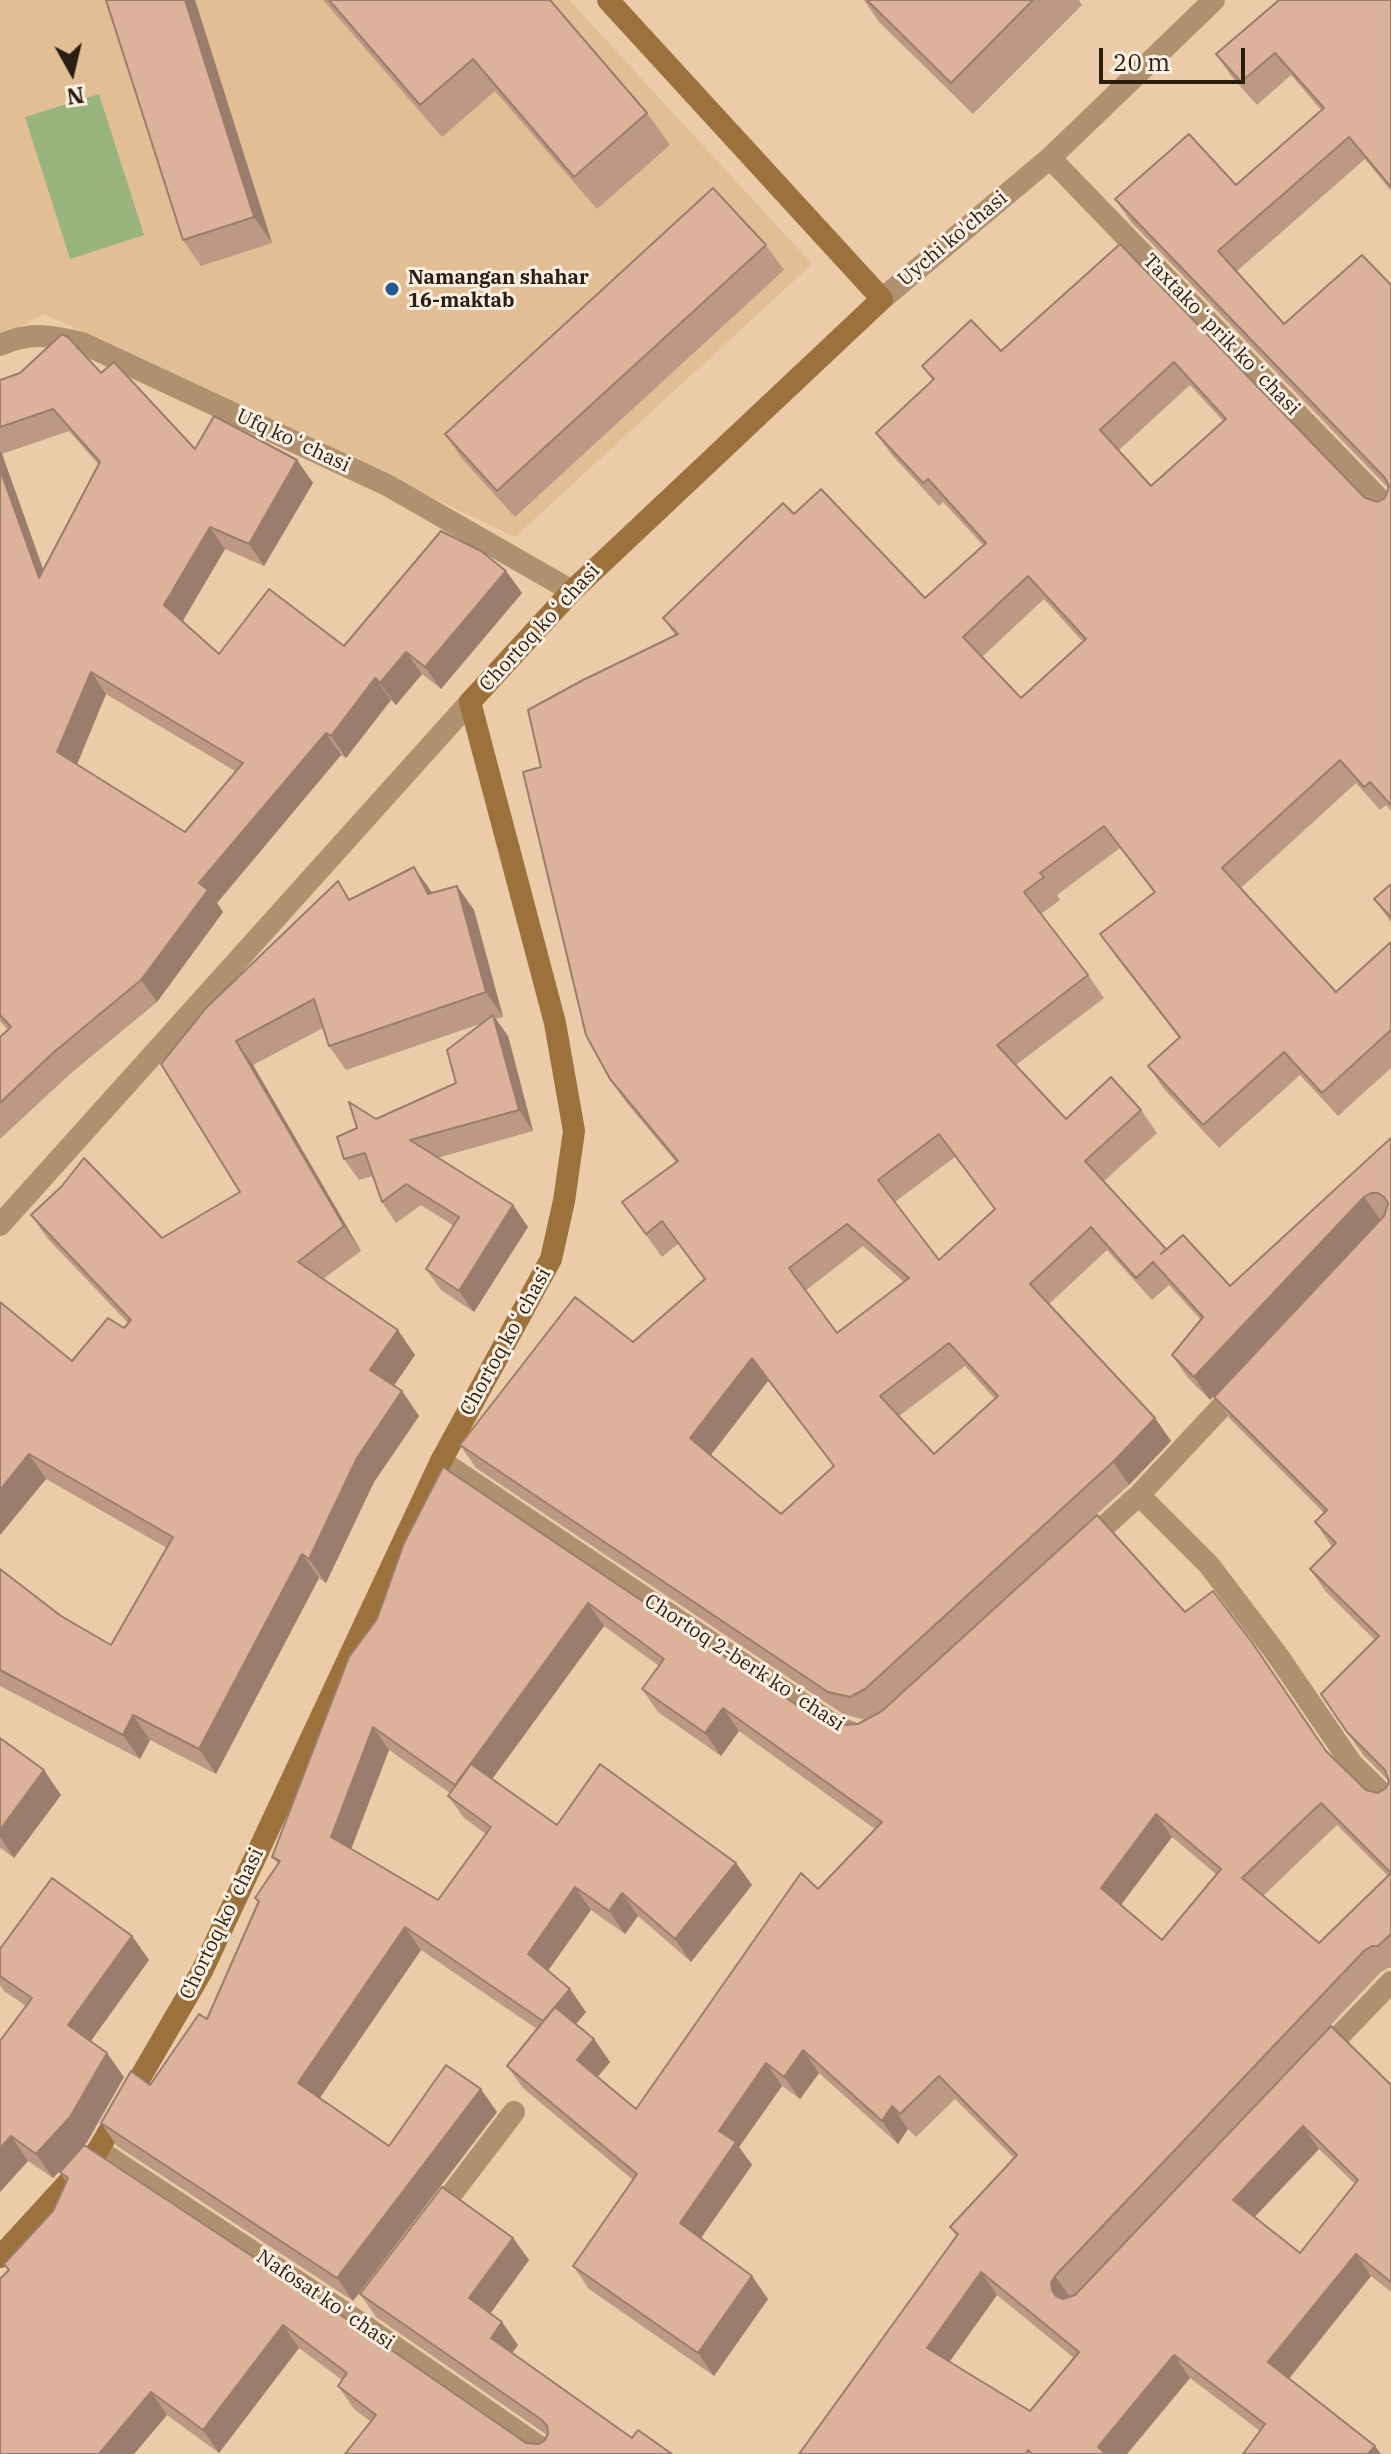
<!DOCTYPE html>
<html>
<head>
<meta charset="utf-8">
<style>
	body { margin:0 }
	#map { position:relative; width:1391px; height:2454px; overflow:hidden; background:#ebcba8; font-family:"IBM Plex Serif",serif }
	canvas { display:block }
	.north { position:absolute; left:32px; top:32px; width:80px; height:80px; -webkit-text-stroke:6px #fdf0e2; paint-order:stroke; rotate:172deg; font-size:22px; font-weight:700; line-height:32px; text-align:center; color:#291e10 }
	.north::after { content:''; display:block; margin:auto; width:28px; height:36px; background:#291e10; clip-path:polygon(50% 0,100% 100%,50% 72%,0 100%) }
	.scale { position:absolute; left:1099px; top:48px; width:146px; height:36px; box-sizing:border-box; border:4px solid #291e10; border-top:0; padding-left:10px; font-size:24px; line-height:28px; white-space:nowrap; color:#291e10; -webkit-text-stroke:6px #fdf0e2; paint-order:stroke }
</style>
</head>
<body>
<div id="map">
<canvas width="1391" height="2454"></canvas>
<div class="north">N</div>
<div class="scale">20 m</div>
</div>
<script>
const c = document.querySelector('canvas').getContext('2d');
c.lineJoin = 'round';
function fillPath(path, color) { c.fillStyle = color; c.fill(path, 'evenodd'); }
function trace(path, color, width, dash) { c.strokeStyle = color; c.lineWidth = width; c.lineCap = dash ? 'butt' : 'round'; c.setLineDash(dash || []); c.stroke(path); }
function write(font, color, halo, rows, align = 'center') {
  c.font = font + ' "IBM Plex Serif",serif'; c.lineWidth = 6; c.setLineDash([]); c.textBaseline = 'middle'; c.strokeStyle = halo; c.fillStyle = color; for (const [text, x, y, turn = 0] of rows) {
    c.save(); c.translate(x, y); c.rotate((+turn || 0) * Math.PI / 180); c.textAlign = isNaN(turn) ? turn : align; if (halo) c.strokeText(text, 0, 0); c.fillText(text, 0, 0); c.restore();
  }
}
const built = new Path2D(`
	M0,0H569L812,264L515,537L45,314L0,337Z`);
const green = new Path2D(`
	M99,94L144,235L70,259L25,117Z`);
const minor = new Path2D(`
	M1050,158L1391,511
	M882,299L1050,158L1214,0
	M0,345C32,331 49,336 82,343L387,485L572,591
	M0,1225L470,702
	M441,1461L837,1727L853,1733
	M1139,1495L1242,1385
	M1086,1543L1139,1495L1209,1565L1278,1656L1352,1764L1391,1802
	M1320,2056L1391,1982
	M98,2150L356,2320L550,2454
	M434,2217L514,2112`);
const secondary = new Path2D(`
	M0,2257L98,2150L202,1971L441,1461L551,1259L564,1201L574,1131L555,1023L470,702L572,591L882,299L608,0`);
const wall = new Path2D(`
	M106,0H195L272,243L201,266L183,240Z
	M323,0H550L647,113L670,145L597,209L495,91L442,137Z
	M864,0H1079L1082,5L973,114L879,22Z
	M1391,0V191L1365,159L1236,272L1284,324L1391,285V811L1386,805L1380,810L1356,783L1241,888L1336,992L1391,942V1068L1338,1116L1300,1075L1219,1148L1164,1089L1148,1066L1179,1038L1116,957L1100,934L1154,893L1120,848L1057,895L1060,900L1041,914L1088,975L1104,998L1016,1065L1066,1119L1141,1110L1157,1133L1104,1181L1167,1250L1230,1286L1391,1138V1968H1388L1381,1972L1074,2295L1331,2026L1391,2085V2292L1371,2276L1289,2378L1375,2446L1260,2431L1190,2378L1127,2454H799L956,2236L950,2227L1014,2158L955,2099L916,2137L908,2129L898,2144L819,2073L800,2099L782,2086L739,2147L752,2165L701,2238L768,2299L714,2376L589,2289L573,2266L633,2180L523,2088L507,2066L537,2029L421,1950L320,2098L389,2146L497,2112L353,2301L117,2146L101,2123L150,2085L207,2019L258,1903L255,1898L278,1864L272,1857L443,1467L813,1716L842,1725L858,1724L865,1720L843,1714L476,1468L460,1445L633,1342L705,1279L678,1244L662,1257L622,1202L676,1162L626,1102L610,1079L541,767L675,635L663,618L794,514L925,598L983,545L943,502L939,506L892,455L876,433L933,381L922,366L1001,351L1120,244L1365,498L1378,502L1385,498L1388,488L1131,222L1115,199L1236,185L1321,110L1291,75L1257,105L1232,77L1216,54ZM1190,385L1223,421L1151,486L1119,450ZM1044,599L1083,642L1021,698L982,657ZM955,1157L995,1209L939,1260L895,1202ZM1382,1218L1214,1397L1230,1419L1324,1513L1315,1522L1332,1547L1310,1569L1326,1592L1375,1640L1321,1694L1363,1755L1388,1780L1389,1782L1386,1788L1378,1793L1366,1790L1185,1612L881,1711L1129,1485L1171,1441L1155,1418L1049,1304L1107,1250L1152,1300L1169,1285L1201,1320L1172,1355L1188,1378L1210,1400ZM863,1246L904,1282L837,1333L805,1291ZM965,1366L995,1399L934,1454L899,1416ZM768,1381L834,1467L781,1514L711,1455ZM604,1626L659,1666L642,1689L658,1712L721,1756L739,1731L875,1829L818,1889L636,2109L598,2077L610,2062L594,2039L576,2024L586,2012L548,1971L591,1910L625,1934L638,1916L691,1962L752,1885L736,1863L557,1825L492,1779ZM389,1750L450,1793L448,1796L464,1818L486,1834L438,1900L351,1849ZM1337,1825L1388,1876L1319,1943L1263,1896ZM1172,1837L1217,1875L1162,1940L1121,1905ZM1319,2149L1355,2184L1300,2253L1254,2217ZM997,2295L1074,2358L1030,2411L949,2362Z
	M766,245L784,270L515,517L463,460L445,434Z
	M101,373L195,449L297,460L313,483L264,566L225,549L183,621L219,654L344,646L506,571L522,593L441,689L422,674L396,705L391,700L346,758L341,755L217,903L223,912L157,1002L70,1074L0,1139V1037L8,1030L0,1021V380ZM69,431L98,464L43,569L2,454ZM106,694L235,771L185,832L77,764Z
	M1391,884V922L1374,899Z
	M457,886L474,910L503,1017L496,1019L508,1036L533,1131L437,1158L513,1205L528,1227L474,1312L441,1290L426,1269L454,1226L421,1205L396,1223L382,1202L373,1176L359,1180L344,1159L376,1119L456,1083L480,1024L346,1070L329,1046L323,1028L253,1065L361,1251L323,1279L415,1355L394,1386L402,1391L419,1416L374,1482L326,1583L319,1578L216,1774L150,1740L140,1759L0,1686V1569L61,1616L111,1645L167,1548L46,1479L0,1535V1302L72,1361L124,1328L128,1323L48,1239L31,1215L162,1238L240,1192L161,1064L350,900L432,893Z
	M0,1738L61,1795L14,1858L1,1848L0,1850Z
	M132,1936L149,1960L91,2041L124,2077L87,2142L53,2178L28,2161L0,2192V2041L26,2006L4,1991L0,1985V1949Z
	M60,2172L526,2443L539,2444L545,2440L547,2435L376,2317L360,2294L513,2238L529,2260L490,2313L518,2345L512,2353L632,2438L672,2454H345L371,2422L354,2409L338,2386L342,2380L299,2348L219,2453L167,2415L134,2454H0L9,2270L4,2264L53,2211L66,2181Z`);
const shadedWall = new Path2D(`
	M185,0H195L272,243L254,217Z
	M0,451L2,454L54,600L39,578L0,469Z
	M297,460L313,483L264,566L249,544Z
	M210,527L225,549L179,627L164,605Z
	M506,571L522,593L441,689L425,667Z
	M406,652L422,674L396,705L380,683Z
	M91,672L106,694L73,774L57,752Z
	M375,678L391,700L346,758L331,736Z
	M326,733L341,755L217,903L223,912L157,1002L141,980L199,883Z
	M414,867L431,891L445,918L428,894Z
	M457,886L474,910L503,1017L486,992Z
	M493,1015L508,1036L533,1131L519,1110Z
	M236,1041L253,1065L361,1251L344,1226Z
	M1364,1197L1380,1219L1210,1400L1194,1377Z
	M513,1205L528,1227L474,1312L459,1291Z
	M398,1330L415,1355L387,1395L370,1370Z
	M752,1358L768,1381L706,1461L690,1438Z
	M402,1391L419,1416L374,1482L326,1583L309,1559L357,1458Z
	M1155,1418L1171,1441L1129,1485L1113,1462Z
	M29,1454L46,1479L0,1535V1490Z
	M302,1554L319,1578L216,1774L199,1749Z
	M588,1603L604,1626L471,1808L455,1785Z
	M723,1708L739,1731L721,1756L705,1733Z
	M133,1715L150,1740L140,1759L123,1735Z
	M373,1727L389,1750L347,1860L331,1837Z
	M44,1770L61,1795L14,1858L0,1837V1830Z
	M1156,1814L1172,1837L1117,1910L1101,1888Z
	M736,1863L752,1885L691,1962L675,1939Z
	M575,1887L591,1910L544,1976L528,1954Z
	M622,1893L638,1916L625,1934L609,1911Z
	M405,1927L421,1950L314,2106L298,2083Z
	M132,1936L149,1960L85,2049L68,2025Z
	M570,1989L586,2012L559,2044L543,2021Z
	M594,2039L610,2062L593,2082L577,2060Z
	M803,2050L819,2073L800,2099L784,2077Z
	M107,2053L124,2077L87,2142L53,2178L36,2154Z
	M766,2063L782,2086L739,2147L752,2165L696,2245L680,2223L719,2131Z
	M481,2089L497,2112L353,2301L337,2278Z
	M892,2106L908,2129L898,2144L882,2121Z
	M1303,2126L1319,2149L1249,2223L1233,2200Z
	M11,2136L28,2161L0,2192V2148Z
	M513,2238L529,2260L485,2321L469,2298Z
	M1356,2254L1371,2276L1284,2385L1268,2362Z
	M981,2272L997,2295L943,2371L927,2348Z
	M752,2276L768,2299L714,2376L698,2353Z
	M1055,2276L1071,2298L1068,2313L1052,2290L1051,2283Z
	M502,2322L518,2345L507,2360L491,2338Z
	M283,2325L299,2348L219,2453L203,2430Z
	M1174,2355L1190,2378L1127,2454H1102L1098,2447Z
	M151,2392L167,2415L134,2454H99Z
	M1375,2446L1381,2454H1368Z`);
const building = new Path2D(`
	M106,0H185L254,217L183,240Z
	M329,0H550L647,113L574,177L473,59L420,105Z
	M867,0H1033L951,83Z
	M1279,0H1391V187L1349,137L1218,251L1284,324L1362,255L1391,285V805L1370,782L1364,787L1340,760L1222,868L1336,992L1391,942V1030L1322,1093L1284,1052L1203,1125L1148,1066L1180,1037L1100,934L1155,892L1104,826L1040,873L1044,877L1024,892L1088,975L997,1045L1066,1119L1111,1077L1141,1110L1085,1161L1166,1249L1161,1254L1183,1235L1230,1286L1391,1138V1934L1378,1946H1372L1365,1950L1055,2276L1051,2283L1052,2290L1056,2296L1063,2299L1075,2295L1331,2026L1391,2085V2282L1356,2254L1268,2362L1375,2446L1368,2454H1243L1265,2424L1174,2355L1098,2447L1106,2454H1032L1028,2450L1026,2454H799L958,2234L950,2227L1017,2155L939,2076L900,2114L892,2106L882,2121L803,2050L784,2077L766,2063L719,2131L736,2142L680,2223L752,2276L698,2353L573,2266L637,2174L507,2066L555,2007L594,2039L577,2060L636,2109L801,1873L818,1889L882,1822L723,1708L705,1733L642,1689L664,1659L588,1603L455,1785L373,1727L331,1837L438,1900L491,1827L448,1796L471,1764L557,1825L600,1764L736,1863L675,1939L622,1893L609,1911L575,1887L528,1954L570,1989L543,2021L405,1927L298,2083L389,2146L446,2065L481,2089L337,2278L101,2123L131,2071L150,2085L199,2014L207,2019L259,1901L255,1898L280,1861L272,1857L349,1657L377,1619L404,1543L443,1467L813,1716L842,1725L858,1724L882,1711L1097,1515L1185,1612L1213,1591L1251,1641L1326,1751L1366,1790L1378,1793L1386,1788L1389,1782L1385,1770L1347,1732L1321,1694L1379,1636L1310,1569L1336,1543L1315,1522L1327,1510L1214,1397L1384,1216L1388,1203L1384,1197L1378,1193H1371L1364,1197L1194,1377L1172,1355L1203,1317L1153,1262L1136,1278L1091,1227L1030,1284L1155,1418L1113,1462L865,1689L850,1697L828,1692L460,1445L575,1297L633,1342L705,1279L662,1221L646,1234L622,1202L678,1161L610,1079L586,1035L523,772L541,767L528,710L583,680L678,634L663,618L783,503L794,514L821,489L925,598L986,543L928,479L923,483L876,433L934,379L922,366L971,320L1001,351L1120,244L1365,498L1378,502L1385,498L1389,486L1385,478L1115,199L1189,134L1236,185L1324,108L1275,53L1241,82L1216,54ZM1174,362L1226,419L1151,486L1100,430ZM1028,576L1086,639L1021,698L963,637ZM939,1134L995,1209L939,1260L878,1180ZM847,1224L909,1278L837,1333L789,1268ZM949,1343L998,1396L934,1454L880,1396ZM752,1358L834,1466L781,1514L690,1438ZM1321,1803L1391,1873L1319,1943L1242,1878ZM1156,1814L1221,1869L1162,1940L1101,1888ZM1303,2126L1358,2180L1300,2253L1233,2200ZM981,2272L1079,2352L1030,2411L927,2348Z
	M713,188L766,245L497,491L445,434Z
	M62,334L68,337L101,373L114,362L195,449L214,416L297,460L249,544L210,527L164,605L219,654L269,589L344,646L441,531L481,551L506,571L425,667L406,652L380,683L375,678L331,736L326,733L199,883L208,890L141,980L54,1052L0,1103V1037L11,1027L0,1015V469L39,578L100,462L53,409L0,427V380L20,373ZM91,672L243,763L185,832L57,752Z
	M414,867L428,894L457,886L486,992L329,1046L314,999L236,1041L344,1226L298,1262L398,1330L370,1370L402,1391L357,1458L309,1559L302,1554L199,1749L133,1715L123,1735L0,1670V1569L61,1616L111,1645L173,1537L29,1454L0,1490V1302L72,1361L108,1318L124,1328L131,1320L31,1215L62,1186L84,1158L162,1238L240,1192L161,1064L206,1008L338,881L349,900Z
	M1391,884V917L1374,899Z
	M493,1015L519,1110L410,1140L513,1205L459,1291L426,1269L459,1217L406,1184L382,1202L365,1153L344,1159L337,1137L357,1128L349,1102L376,1119L456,1083L447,1050Z
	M0,1738L44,1770L0,1830Z
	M52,1878L132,1936L68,2025L107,2053L70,2117L36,2154L11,2136L0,2148V2041L32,1998L0,1976V1949Z
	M84,2145L332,2309L526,2443L539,2444L545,2440L548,2433L547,2426L542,2420L360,2294L442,2187L513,2238L469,2298L502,2322L491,2338L632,2438L638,2430L672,2454H345L376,2415L338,2386L347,2373L283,2325L203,2430L151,2392L99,2454H0V2279L9,2270L4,2264L53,2211L68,2178L60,2172Z`);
const markers = [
	[392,289,8,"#1f5b92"]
];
const streetNames = [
	["Uychi ko'chasi",953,239,-40],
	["Taxtakoʻprik koʻchasi",1221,335,46],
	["Ufq koʻchasi",293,441,25],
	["Chortoq koʻchasi",540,628,-47],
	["Chortoq koʻchasi",506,1342,-61],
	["Chortoq 2-berk koʻchasi",744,1663,33],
	["Chortoq koʻchasi",222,1924,-64],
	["Nafosat koʻchasi",325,2300,34]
];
const poiNames = [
	["Namangan shahar",408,278],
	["16-maktab",408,301]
];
fillPath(built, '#e2be95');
fillPath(green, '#99b57d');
trace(minor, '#af9170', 22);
trace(secondary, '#9d713c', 22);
fillPath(wall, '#bd9985');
fillPath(shadedWall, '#9a7d6c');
fillPath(building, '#dcb29b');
trace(building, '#9a7d6c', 2);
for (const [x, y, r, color] of markers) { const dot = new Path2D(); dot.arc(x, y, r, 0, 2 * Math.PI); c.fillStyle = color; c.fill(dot); trace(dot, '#fdf0e2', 3); }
write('20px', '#291e10', '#fdf0e2', streetNames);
write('bold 20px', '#291e10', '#fdf0e2', poiNames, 'left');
</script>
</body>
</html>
